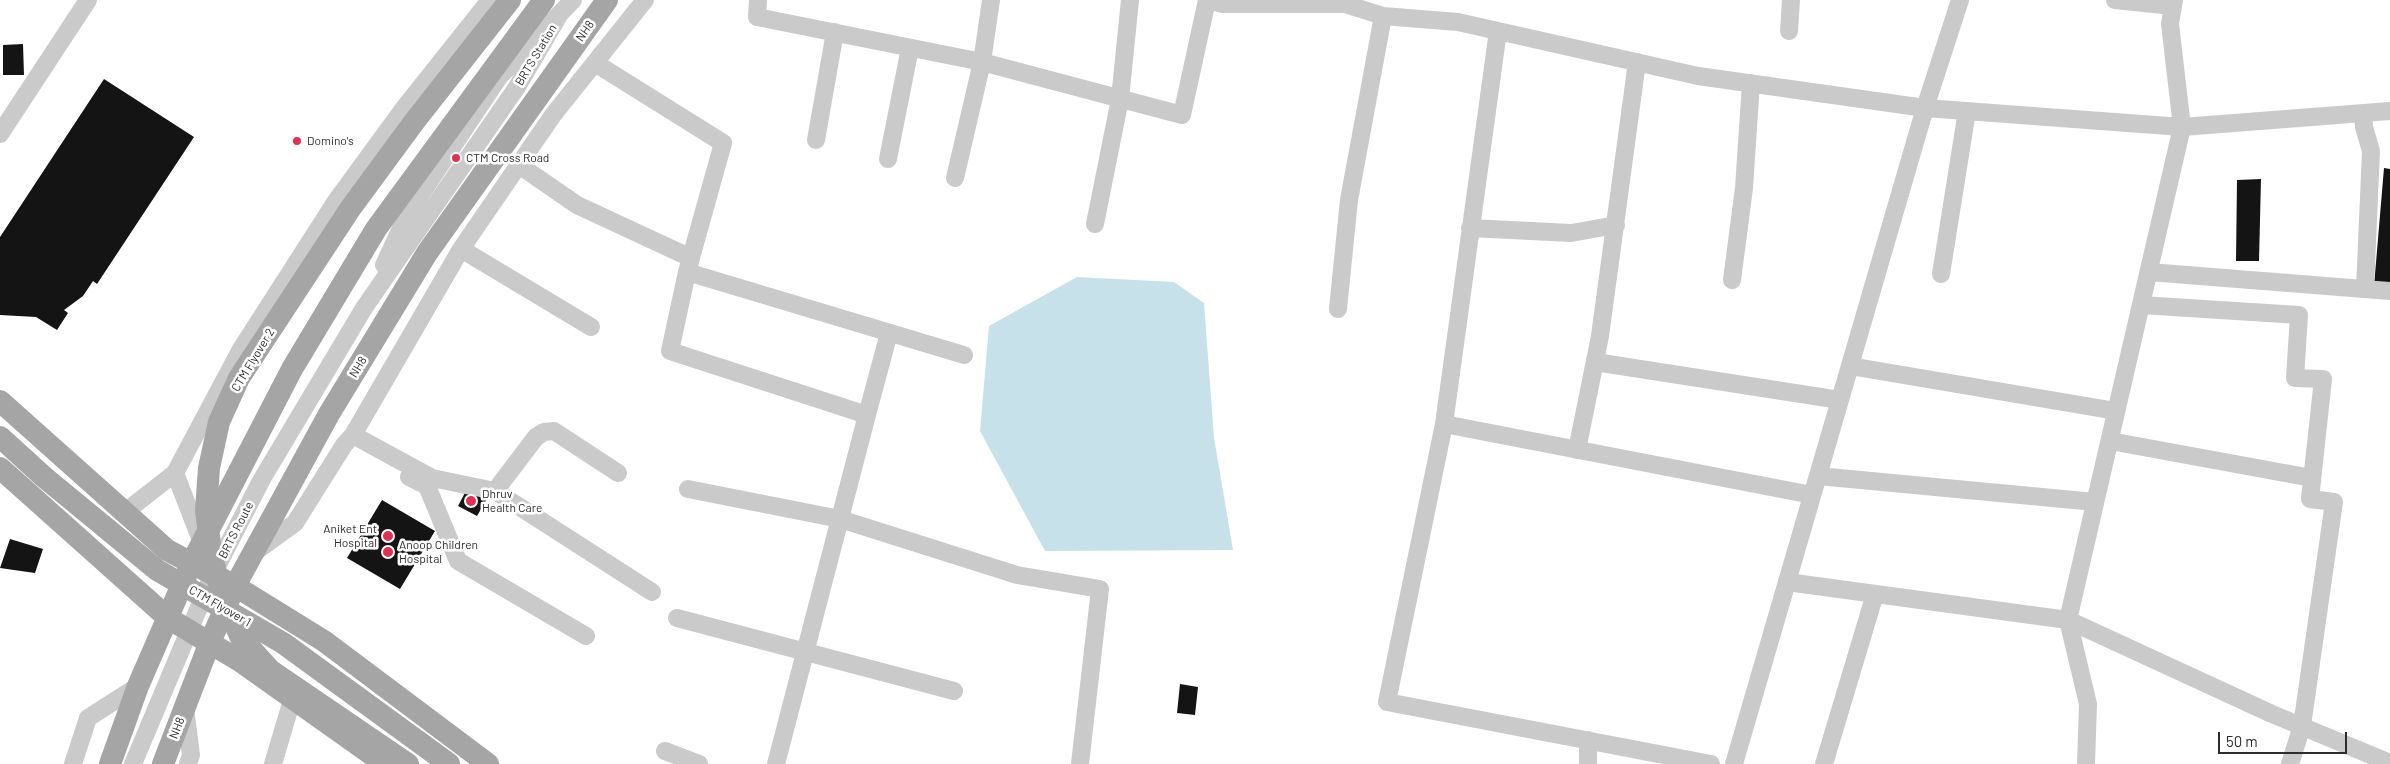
<!DOCTYPE html>
<html>
<head>
<meta charset="utf-8">
<style>
	body { margin:0 }
	#map { position:relative; width:2390px; height:764px; overflow:hidden; background:#fff; font-family:Barlow,sans-serif }
	canvas { display:block }
	.scale { position:absolute; left:2218px; top:732px; width:129px; height:22px; box-sizing:border-box; border:2px solid #2d2d2d; border-top:0; padding-left:6px; font-size:15px; line-height:18px; white-space:nowrap; color:#2d2d2d; -webkit-text-stroke:4px #fff; paint-order:stroke }
</style>
</head>
<body>
<div id="map">
<canvas width="2390" height="764"></canvas>
<div class="scale">50 m</div>
</div>
<script>
const c = document.querySelector('canvas').getContext('2d');
c.lineJoin = 'round';
function fillPath(path, color) { c.fillStyle = color; c.fill(path, 'evenodd'); }
function trace(path, color, width, dash) { c.strokeStyle = color; c.lineWidth = width; c.lineCap = dash ? 'butt' : 'round'; c.setLineDash(dash || []); c.stroke(path); }
function write(font, color, halo, rows, align = 'center') {
  c.font = font + ' Barlow,sans-serif'; c.lineWidth = 5; c.setLineDash([]); c.textBaseline = 'middle'; c.strokeStyle = halo; c.fillStyle = color; for (const [text, x, y, turn = 0] of rows) {
    c.save(); c.translate(x, y); c.rotate((+turn || 0) * Math.PI / 180); c.textAlign = isNaN(turn) ? turn : align; if (halo) c.strokeText(text, 0, 0); c.fillText(text, 0, 0); c.restore();
  }
}
const water = new Path2D(`
	M1077,277L1174,282L1204,303L1214,438L1233,550L1045,551L980,431L989,326Z`);
const building = new Path2D(`
	M23,44L24,75H3V45Z
	M104,79L194,137L97,284L93,281L83,296L64,310L68,313L57,330L36,317L0,315V237Z
	M2384,168L2390,169V287L2374,286Z
	M2261,179L2259,261H2236L2237,180Z
	M468,487L488,497L477,516L458,506Z
	M382,500L435,531L400,589L347,558Z
	M10,539L43,549L35,573L0,568Z
	M1180,684L1198,687L1195,715L1177,713Z`);
const minor = new Path2D(`
	M758,0L757,17L982,62L1182,115L1207,0
	M1209,0L1223,4H1345L1383,16L1458,22L1698,76L1925,108L2182,127L2390,111
	M2115,0L2173,6
	M1498,31L1444,424L1812,495
	M1789,31L1791,0
	M595,63L723,143L687,272L964,355
	M2363,114L2364,127L2371,151L2365,289
	M0,134L88,0
	M816,140L835,32
	M888,159L910,48
	M519,165L577,205L691,258
	M955,178L982,62L991,0
	M1095,224L1120,99L1130,0
	M1470,228L1571,233L1616,225
	M461,249L591,327
	M384,265L407,215L499,77L573,0
	M687,272L670,351L867,415L776,764
	M2149,272L2390,291
	M1941,274L1967,111
	M1732,280L1744,188L1751,83
	M2141,305L2299,315L2295,378L2323,379L2310,499L2334,502L2302,726L2290,764
	M1338,309L1349,200L1383,16
	M1595,362L1840,400
	M1850,366L2116,411
	M867,415L889,333
	M1444,424L1387,702L1711,764
	M353,435L432,478L495,491L652,592
	M2110,441L2312,478
	M1577,450L1600,336L1637,62
	M175,473L202,543
	M1818,476L2095,502
	M409,477L427,486L458,561L586,636
	M688,489L840,519L1017,575L1100,589L1080,764
	M495,491L536,437L544,432L554,431L618,473
	M125,512L175,473L241,349L336,201L404,108L490,0
	M255,552L295,523L344,445L353,435L461,249L553,115L645,0
	M1787,582L2068,620L2272,714L2390,763
	M677,618L954,691
	M185,708L191,755L188,764
	M665,751L699,764
	M73,764L88,718L138,686
	M133,764L213,574L262,479L364,308L517,87L558,17
	M273,764L292,700
	M1588,764V740
	M1734,764L1925,108L1960,0
	M1824,764L1875,594
	M2086,764L2088,704L2068,620L2182,127L2170,24L2174,0`);
const major = new Path2D(`
	M0,401L167,550L235,586L324,641L488,764
	M0,468L168,618L240,661L385,764
	M110,764L138,686L191,564L292,369L376,229L544,0
	M163,764L210,642L235,586L329,414L427,253L607,0`);
const majorBridge = new Path2D(`
	M0,437L44,477L157,570L283,643L449,764
	M408,764L270,670L241,638L221,592L211,553L206,510L209,468L219,422L239,378L350,209L414,122L510,0`);
const markers = [
	[297,141,5,"#e32f54"],
	[456,158,5,"#e32f54"],
	[471,501,6,"#e32f54"],
	[388,536,6,"#e32f54"],
	[388,552,6,"#e32f54"]
];
const streetNames = [
	["NH8",585,31,-55],
	["BRTS Station",536,55,-59],
	["CTM Flyover 2",253,360,-59],
	["NH8",358,367,-59],
	["BRTS Route",236,530,-63],
	["CTM Flyover 1",220,606,30],
	["NH8",177,728,-69]
];
const poiNames = [
	["Domino's",307,141],
	["CTM Cross Road",466,158],
	["Dhruv",482,494],
	["Health Care",482,508],
	["Aniket Ent",377,529,"right"],
	["Hospital",377,543,"right"],
	["Anoop Children",399,545],
	["Hospital",399,559]
];
fillPath(water, '#c6e1ea');
fillPath(building, '#141414');
trace(minor, '#cacaca', 18);
trace(major, '#a5a5a5', 22);
trace(majorBridge, '#a5a5a5', 22);
for (const [x, y, r, color] of markers) { const dot = new Path2D(); dot.arc(x, y, r, 0, 2 * Math.PI); c.fillStyle = color; c.fill(dot); trace(dot, '#fff', 2); }
write('12px', '#2d2d2d', '#fff', streetNames);
write('12px', '#2d2d2d', '#fff', poiNames, 'left');
</script>
</body>
</html>
